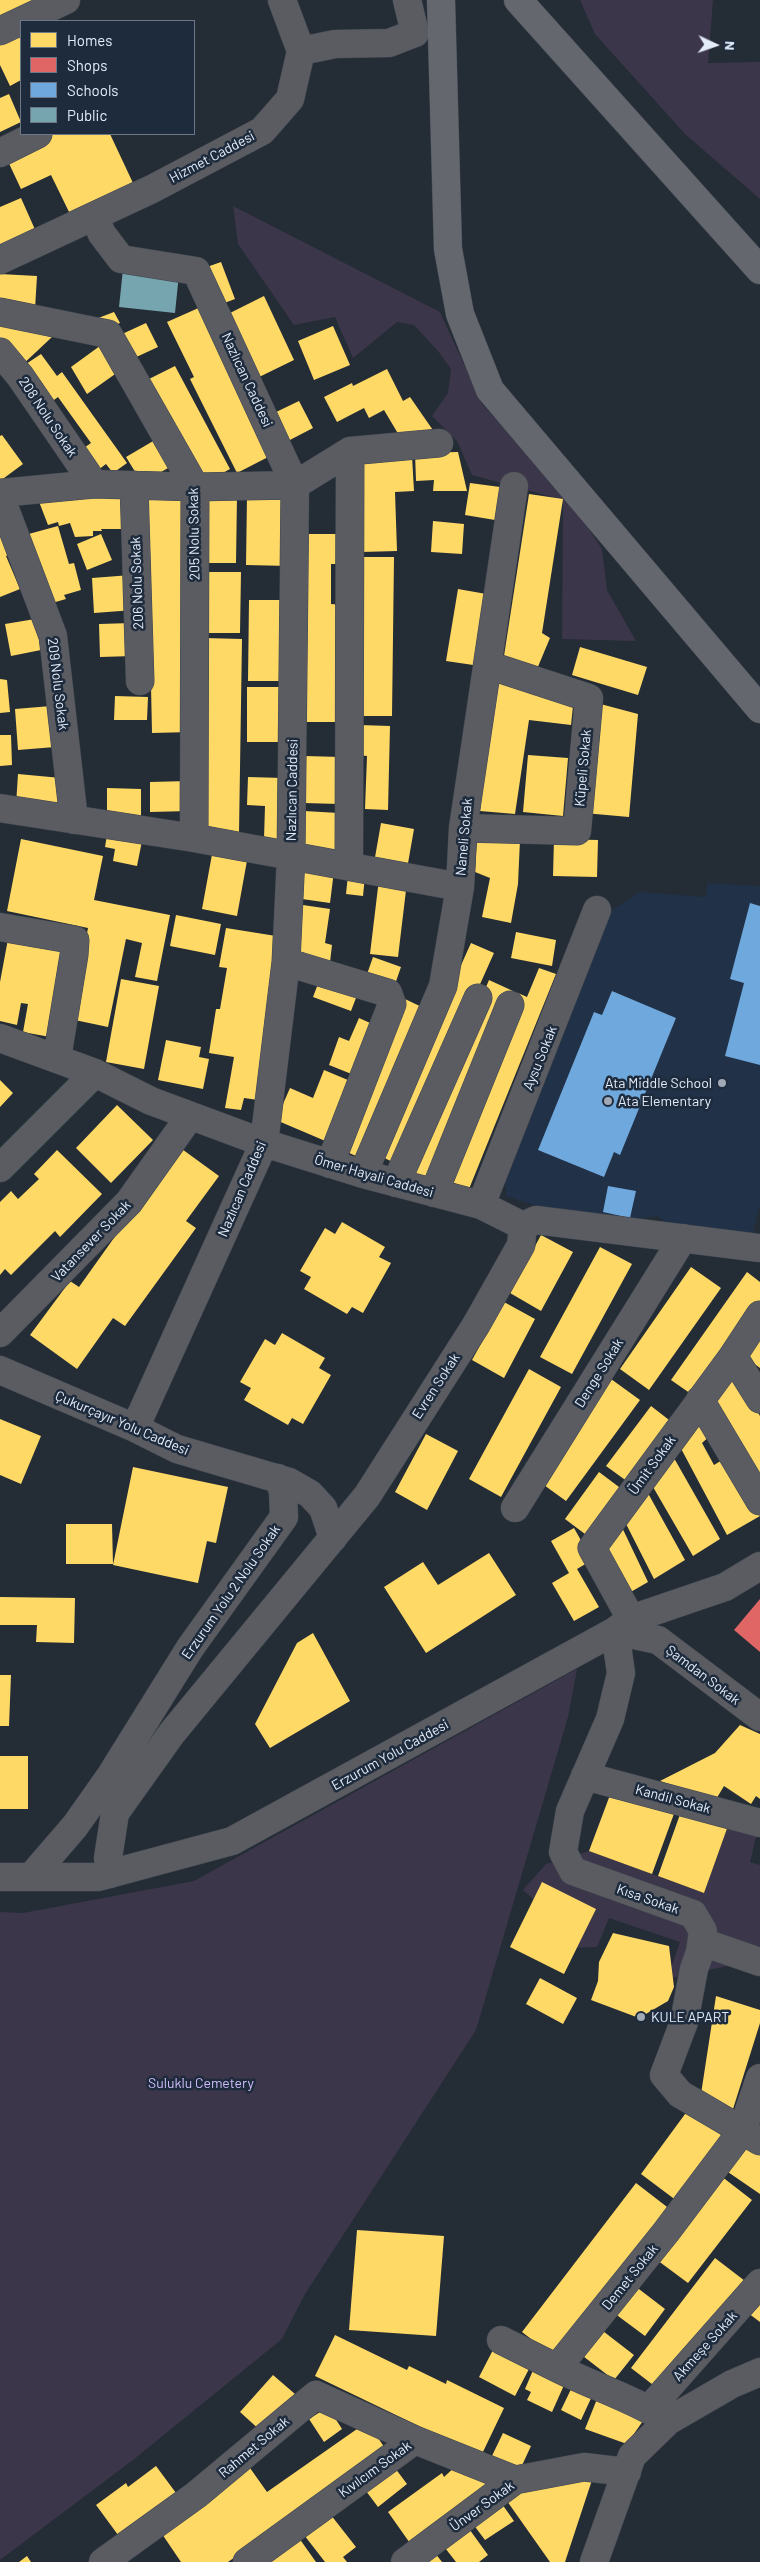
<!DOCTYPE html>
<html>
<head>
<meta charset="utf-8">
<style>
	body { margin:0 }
	#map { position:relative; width:760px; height:2562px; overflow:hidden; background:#242c36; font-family:Barlow,sans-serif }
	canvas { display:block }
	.legend { position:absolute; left:20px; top:20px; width:175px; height:115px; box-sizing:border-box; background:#1d2b3d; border:1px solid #6c7888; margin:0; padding:6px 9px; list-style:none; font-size:15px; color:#e3ecf9 }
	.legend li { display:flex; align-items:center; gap:10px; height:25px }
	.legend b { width:25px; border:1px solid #6c7888 }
	.north { position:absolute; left:690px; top:20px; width:50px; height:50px; -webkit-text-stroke:4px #1d2b3d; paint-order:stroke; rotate:93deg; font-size:14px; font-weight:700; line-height:20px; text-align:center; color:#e3ecf9 }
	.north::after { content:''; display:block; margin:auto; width:18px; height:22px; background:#e3ecf9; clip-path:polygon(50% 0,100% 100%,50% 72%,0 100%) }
</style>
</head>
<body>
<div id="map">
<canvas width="760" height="2562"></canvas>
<ul class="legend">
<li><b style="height:14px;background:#ffd966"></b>Homes</li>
<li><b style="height:14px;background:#e06666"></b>Shops</li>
<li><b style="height:14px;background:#6fa8dc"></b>Schools</li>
<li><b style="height:14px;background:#76a5af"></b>Public</li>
</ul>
<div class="north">N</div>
</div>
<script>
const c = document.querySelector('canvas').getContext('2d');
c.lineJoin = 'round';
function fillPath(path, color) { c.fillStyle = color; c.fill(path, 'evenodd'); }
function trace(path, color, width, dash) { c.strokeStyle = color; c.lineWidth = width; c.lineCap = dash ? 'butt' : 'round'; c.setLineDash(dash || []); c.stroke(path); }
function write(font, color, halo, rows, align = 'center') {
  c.font = font + ' Barlow,sans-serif'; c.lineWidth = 5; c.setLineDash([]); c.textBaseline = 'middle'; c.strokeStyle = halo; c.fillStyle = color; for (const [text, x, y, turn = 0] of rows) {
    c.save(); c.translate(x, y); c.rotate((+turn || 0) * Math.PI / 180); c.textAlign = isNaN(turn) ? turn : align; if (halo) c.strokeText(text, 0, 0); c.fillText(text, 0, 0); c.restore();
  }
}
const built = new Path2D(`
	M707,883L760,886V1204L752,1237L668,1224L657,1216L632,1220L600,1218L530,1204L506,1196V1171L565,1032L606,914L640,892L706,897Z`);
const green = new Path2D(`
	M580,0H713L708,63L760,62V199L685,134L595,34Z
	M233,206L440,312L482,404L569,499L602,549L607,590L636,641L562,639L563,500L472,475L457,441L432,416L448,393L451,369L438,351L414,325L397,322L353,358L335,317L294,325L238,244Z
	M577,1669L568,1717L476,2030L305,2294L282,2339L133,2460L0,2560V1912L23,1913L194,1881Z
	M729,1823L758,1829L750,1862L760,1865V1946L755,1960L667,1979L680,1942L609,1918L597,1947L566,1948L546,1911L523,1890L546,1864L589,1851L704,1893Z`);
const homes = new Path2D(`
	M0,0H62L0,22Z
	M18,34L21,41V80L10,86L0,65V43Z
	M9,94L21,122L0,132V98Z
	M50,134H110L133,183L70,214L51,175L21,189L5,155Z
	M21,198L37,234L0,250V207Z
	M221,262L235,299L219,305L204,268Z
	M0,274L37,276L35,309L0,307Z
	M264,296L294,360L255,379L226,315Z
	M203,306L274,454L237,473L190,379L194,377L167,322Z
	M114,312L120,323L100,331L93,320Z
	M146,323L158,347L132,359L120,335Z
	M0,324L52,337L19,368L0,347Z
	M333,326L350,365L314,380L298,341Z
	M104,343L118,372L87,394L71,367Z
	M41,354L57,376L62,372L127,463L113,473L106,464L94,473L78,452L91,443L58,397L47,405L20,368Z
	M175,366L230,469L201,485L145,381Z
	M387,369L403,401L410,397L437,436L403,442L384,410L369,418L364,408L337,422L324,397L352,383L353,386Z
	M299,401L313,428L286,442L272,414Z
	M2,435L23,464L0,481V436Z
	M160,437L175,464L142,483L126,457Z
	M458,452L467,491H433L434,480L416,481L415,453Z
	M412,456L414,491L395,492L397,551L361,552L358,458Z
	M470,483L500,487L495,520L465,515Z
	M529,494L563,499L542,633L550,638L537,669L504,656Z
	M127,495L128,529H101L102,531H93V536L75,537L70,523L59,526L58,522L48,525L38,499Z
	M186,495L191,732L152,733L147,496Z
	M205,496H237L236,563H204Z
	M247,496H290L289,566L246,565Z
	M0,517L15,552L6,556L20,589L0,597Z
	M433,521L464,524L462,554L431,552Z
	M58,526L69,564L74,563L81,590L64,595L66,599L45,605L25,535Z
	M101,534L112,560L87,570L77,544Z
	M306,534H345V564H331V604L343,605L342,722H304Z
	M360,557H394L392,716H359Z
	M204,572H241L240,633H203Z
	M131,575L134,610L94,613L92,578Z
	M458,589L492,595L480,666L446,661Z
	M249,600H286V681H248Z
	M35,619L41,650L11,656L5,624Z
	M132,623L133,656L100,657L99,624Z
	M204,638L242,639L239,833L201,832Z
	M580,647L647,667L638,695L572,675Z
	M494,676L574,697L571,725L529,720L515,814L480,811Z
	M0,679L7,680L10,712L0,713Z
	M247,687H286V742H247Z
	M115,696L148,697L147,720H114Z
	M593,702L638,714L629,817L584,813Z
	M51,706L55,747L18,750L15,709Z
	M359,725L390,726L388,810L365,809L367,756L358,755Z
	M0,735H11L12,765L0,766Z
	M528,755L568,758L563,816L523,812Z
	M305,756L340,757L339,804L304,803Z
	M18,774L61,778L58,809L16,805Z
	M248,777L283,778L281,839H264L265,806L247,805Z
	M189,781V811L150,812V782Z
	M107,788L141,789V816L107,815Z
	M304,811L339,813L338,853L302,851Z
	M381,823L414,829L407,869L374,863Z
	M108,829L143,836L137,866L113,861L115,849L105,847Z
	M477,838L520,840L518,884L511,923L482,917L490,878L475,872Z
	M21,839L103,856L94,900L170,915L157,981L135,977L142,943L126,939L108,1027L70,1019L88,928L7,911Z
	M554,839L598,840L597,877L553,876Z
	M213,849L248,855L237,916L202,909Z
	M299,867L334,871L330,903L295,898Z
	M348,875L365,876L363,896L346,894Z
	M379,879L407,882L398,957L370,954Z
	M296,904L330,909L325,943L332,945L329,971L290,959Z
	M176,915L221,924L215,955L170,946Z
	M226,928L276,936L258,1100L244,1098L241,1110L225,1108L234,1057L209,1053L216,1009H220L227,968L219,967Z
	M516,932L556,940L552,966L511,958Z
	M8,939L66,950L50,1037L23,1032L28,1004L21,1003L17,1025L0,1021V982Z
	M471,943L494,953L399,1165L376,1154Z
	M373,957L401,967L393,990L365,980Z
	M539,968L556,974L469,1189L442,1178L518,993L527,997Z
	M321,976L359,990L351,1011L313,997Z
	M121,979L159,986L144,1069L106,1062Z
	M489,980L513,991L433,1182L408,1172Z
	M405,999L428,1010L363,1159L340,1149Z
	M359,1018L379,1027L359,1077L329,1065L339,1037L349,1041Z
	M166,1040L201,1047L199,1057L209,1059L203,1089L158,1080Z
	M324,1070L355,1083L330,1143L276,1120L290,1088L313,1098Z
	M0,1080L13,1093L0,1107Z
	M117,1105L153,1140L111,1183L76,1148Z
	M175,1144L219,1176L186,1221L196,1228L125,1326L113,1318L77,1369L30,1335L70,1281L79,1287L136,1207Z
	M57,1150L102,1194L60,1237L55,1231L11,1275L5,1269L0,1275V1202L11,1191L18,1199L39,1179L34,1174Z
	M342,1222L385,1247L379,1257L391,1263L363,1313L352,1307L347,1314L304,1289L311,1277L300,1271L325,1228L335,1234Z
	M541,1235L573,1252L541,1311L510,1293Z
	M600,1247L632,1264L572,1374L540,1357Z
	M691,1267L721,1288L649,1390L620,1369Z
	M747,1272L760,1282V1302L694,1396L671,1380Z
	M504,1302L535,1319L504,1378L472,1360Z
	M760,1324V1368L740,1353Z
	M282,1333L325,1358L319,1368L331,1375L303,1424L292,1418L288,1425L244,1400L251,1388L240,1382L265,1339L275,1345Z
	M732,1368L760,1416V1491L707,1401Z
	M529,1369L561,1387L501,1497L469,1479Z
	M611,1379L640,1400L566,1501L537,1480Z
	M651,1406L673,1423L628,1482L606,1466Z
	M702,1409L713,1433L702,1443L714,1465L727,1457L760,1516L727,1535L677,1441Z
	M0,1419L41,1436L21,1484L0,1475Z
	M426,1434L458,1451L427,1510L395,1492Z
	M670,1451L720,1539L693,1556L649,1480Z
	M133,1467L228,1487L216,1543L207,1541L198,1583L113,1565Z
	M599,1472L623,1490L589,1537L565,1519Z
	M644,1486L685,1560L654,1579L622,1516Z
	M619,1521L648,1582L622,1597L598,1548Z
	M66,1524H112L113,1564H66Z
	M574,1528L592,1560L577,1569L599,1607L574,1621L552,1583L569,1573L551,1541Z
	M489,1553L516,1595L426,1653L384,1587L423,1562L438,1585Z
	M0,1597L75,1598L74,1643L36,1642L37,1625H0Z
	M313,1633L350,1701L270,1748L255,1724L297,1643Z
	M0,1675H11L9,1726H0Z
	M740,1725L760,1734V1799L756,1796L751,1804L724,1786L715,1801L660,1781L715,1753Z
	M0,1756H28V1809H0Z
	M613,1787L675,1811L652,1874L589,1851Z
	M683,1806L729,1823L704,1893L658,1876Z
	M542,1882L596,1909L564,1974L510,1947Z
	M613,1933L669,1946L674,1987L668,2001L639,2018L591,2000L598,1981L599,1962Z
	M540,1978L577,1998L563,2024L526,2004Z
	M716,1996L760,2010V2023L733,2109L701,2094Z
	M688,2110L724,2137L677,2201L641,2174Z
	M745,2141L760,2151V2194L725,2170Z
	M721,2176L752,2200L688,2283L657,2260Z
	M636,2183L671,2210L557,2359L522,2332Z
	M357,2230L444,2236L436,2336L349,2330Z
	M715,2258L745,2281L661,2391L631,2368Z
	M635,2286L665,2309L645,2336L614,2313Z
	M760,2297V2322L748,2313Z
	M599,2328L634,2355L614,2380L579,2353Z
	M335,2335L407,2370L409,2366L446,2384L447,2380L504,2408L481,2456L315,2376Z
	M494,2348L530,2367L515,2396L479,2377Z
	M534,2368L565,2383L552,2412L527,2400L531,2392L525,2389Z
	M273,2375L295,2394L262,2432L240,2412Z
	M573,2385L593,2394L581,2420L561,2410Z
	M599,2394L647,2415L627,2444L585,2429Z
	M328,2407L342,2429L324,2442L309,2419Z
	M367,2422L387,2451L228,2562H181L160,2531L250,2468L267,2492Z
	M503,2433L531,2446L518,2474L490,2460Z
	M392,2464L407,2484L378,2507L363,2487Z
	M458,2464L499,2484L412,2546L388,2512L442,2473L444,2477Z
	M156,2466L179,2497L121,2539L96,2505L126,2483L128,2487Z
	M592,2480L565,2562H550L507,2501L528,2487Z
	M502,2504L514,2521L485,2540L473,2524Z
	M327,2510L356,2547L343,2557L347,2562H325L301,2531Z
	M467,2526L488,2555L479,2562H456L442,2544Z
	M299,2538L316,2562H262Z
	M435,2553L442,2562H423Z
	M27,2556L31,2562H19Z`);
const shops = new Path2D(`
	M760,1599V1652L734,1630Z`);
const schools = new Path2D(`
	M750,903L760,906V1065L725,1056L744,983L730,979Z
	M612,991L676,1018L620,1155L614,1152L604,1177L538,1150L594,1012L602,1015Z
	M608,1186L636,1191L630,1218L603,1212Z`);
const public = new Path2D(`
	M123,269L179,274L175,313L119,307Z`);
const minor = new Path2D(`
	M282,0L301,51
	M0,31L66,0
	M0,153L38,134
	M94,216L102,234L121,259L196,271L295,485L291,856L286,962L264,1143L135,1428
	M0,260L152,189L262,131L290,99L301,51L335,44L389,43L415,33L407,0
	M0,312L108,334L195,487L194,838
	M0,352L20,376L94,484
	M134,485L140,681
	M0,493L94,484L195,487L295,485L350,451L439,443
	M0,496L53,636L74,820
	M0,808L194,838L460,887
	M463,828L577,831L589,698L488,665
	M349,865L350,451
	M0,927L75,940L74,955L57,1058
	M286,962L388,993L392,1004L330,1164
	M0,1038L95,1073L151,1101L264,1143L363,1174L481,1205L523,1226
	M0,1168L95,1073
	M363,1174L443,986L460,887L463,828L514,486
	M396,1183L478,998
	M434,1193L510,1005
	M481,1205L597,910
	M523,1226L536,1220L760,1248
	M0,1333L129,1202L190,1116
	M733,1356L760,1399
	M0,1370L135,1428L177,1449L289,1482L310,1494L323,1508L333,1538
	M700,1400L760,1501
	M515,1508L683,1238
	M631,1619L592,1548L733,1356L760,1315
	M760,1717L658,1640L615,1631L621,1673L610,1719L570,1811L563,1852L573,1871L693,1914L703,1931L700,1952L694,1969L684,2022L664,2075L680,2094L760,2141
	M585,1776L760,1823
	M110,1874L108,1858L115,1813L172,1733L367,1496L476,1325L521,1245L523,1226
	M0,1877H98L232,1841L615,1631L631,1619L725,1587L760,1566
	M31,1877L75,1826L111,1775L190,1648L284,1517L283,1491L278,1478
	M702,1942L760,1962
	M501,2340L557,2368
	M649,2409L760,2283
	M668,2421C634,2399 593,2386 557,2368L666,2232L742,2131L760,2078
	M103,2562L196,2495L316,2395L415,2440
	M247,2562L415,2440L515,2480
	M405,2562L515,2480L584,2467L627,2472
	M594,2562L632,2456L668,2421L732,2384L760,2372`);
const major = new Path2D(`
	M441,0L448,249L460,314L490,390L760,709
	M518,0L760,270`);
const markers = [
	[722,1083,5,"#a0a9b5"],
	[608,1101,5,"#a0a9b5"],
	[641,2017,5,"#a0a9b5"]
];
const streetNames = [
	["Hizmet Caddesi",212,157,-28],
	["Nazlıcan Caddesi",247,380,65],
	["208 Nolu Sokak",48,417,56],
	["205 Nolu Sokak",194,534,-91],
	["206 Nolu Sokak",137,583,-92],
	["209 Nolu Sokak",58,684,83],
	["Küpeli Sokak",583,768,-85],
	["Nazlıcan Caddesi",292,790,-89],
	["Naneli Sokak",464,837,-85],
	["Aysu Sokak",540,1058,-68],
	["Ömer Hayali Caddesi",374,1176,16],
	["Nazlıcan Caddesi",242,1189,-67],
	["Vatansever Sokak",91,1241,-46],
	["Denge Sokak",599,1373,-58],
	["Evren Sokak",436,1386,-57],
	["Çukurçayır Yolu Caddesi",122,1423,23],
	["Ümit Sokak",652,1465,-54],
	["Erzurum Yolu 2 Nolu Sokak",231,1592,-55],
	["Şamdan Sokak",703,1675,37],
	["Erzurum Yolu Caddesi",390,1755,-29],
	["Kandil Sokak",673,1799,15],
	["Kısa Sokak",648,1899,19],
	["Demet Sokak",630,2277,-51],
	["Akmeşe Sokak",705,2346,-48],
	["Rahmet Sokak",254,2447,-40],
	["Kıvılcım Sokak",375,2469,-36],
	["Ünver Sokak",482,2506,-36]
];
const poiNames = [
	["Ata Middle School",712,1083,"right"],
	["Ata Elementary",618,1101],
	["KULE APART",651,2017]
];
const parkNames = [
	["Suluklu Cemetery",201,2083]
];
fillPath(built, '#213147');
fillPath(green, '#3c364a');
fillPath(homes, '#ffd966');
fillPath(shops, '#e06666');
fillPath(schools, '#6fa8dc');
fillPath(public, '#76a5af');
trace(minor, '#404750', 29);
trace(major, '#404750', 29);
trace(minor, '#5a5c61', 28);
trace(major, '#64676d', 28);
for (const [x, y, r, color] of markers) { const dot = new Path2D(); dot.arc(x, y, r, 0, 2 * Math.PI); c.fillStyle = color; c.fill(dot); trace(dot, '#1d2b3d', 2); }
write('14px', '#e3ecf9', '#1d2b3d', streetNames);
write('14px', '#e3ecf9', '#1d2b3d', poiNames, 'left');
write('14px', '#d2bdfb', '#1d2b3d', parkNames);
</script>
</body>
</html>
